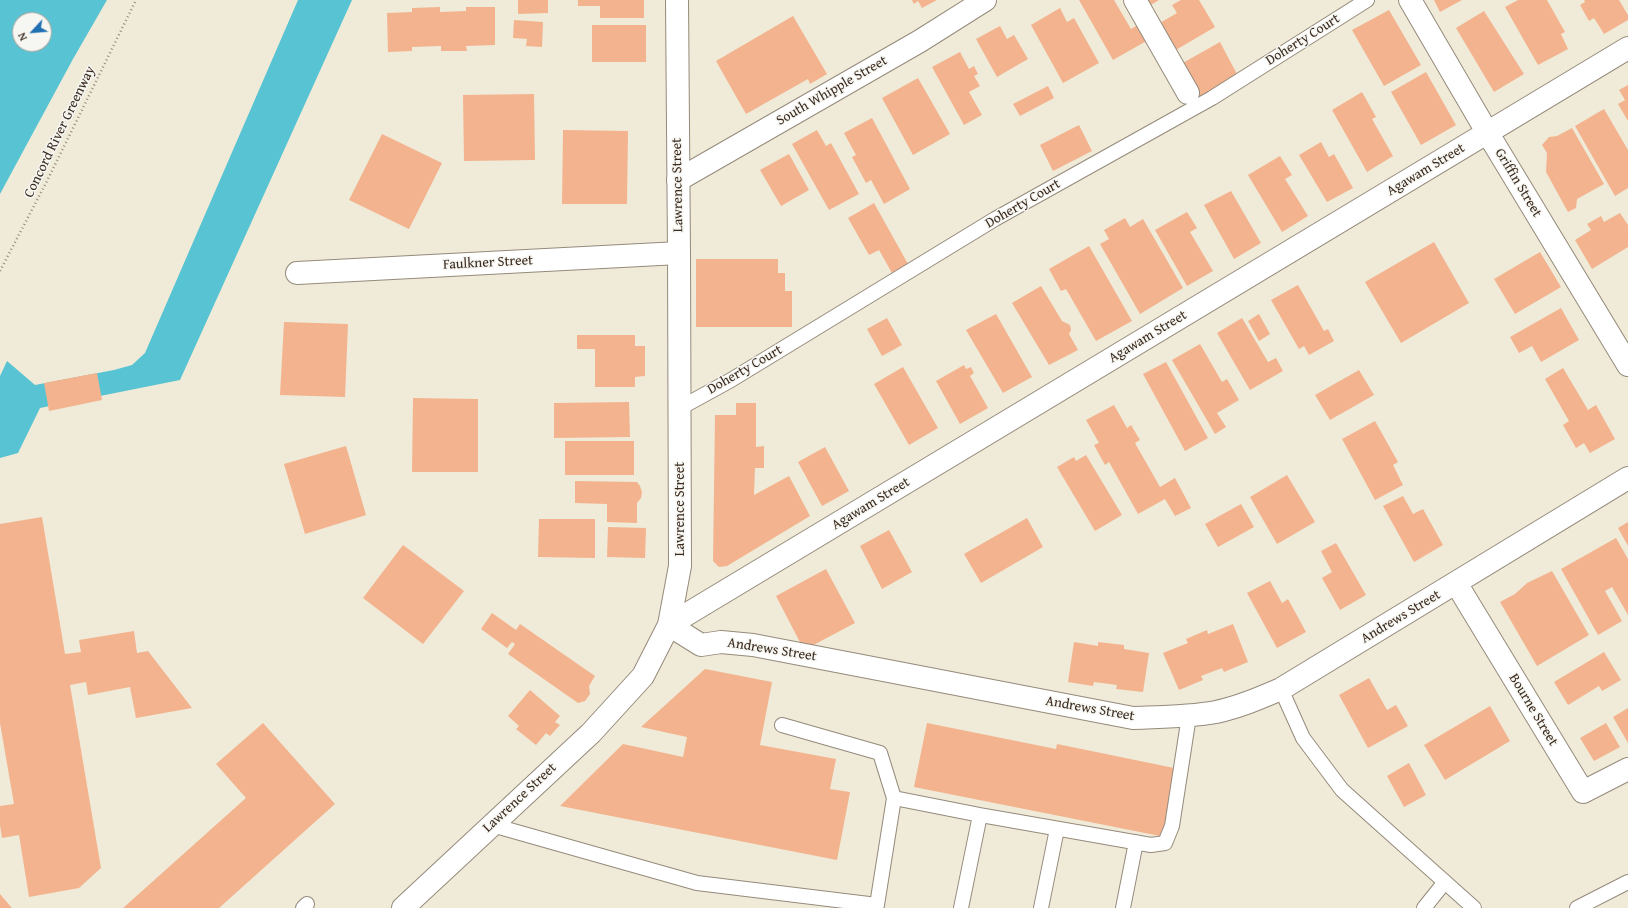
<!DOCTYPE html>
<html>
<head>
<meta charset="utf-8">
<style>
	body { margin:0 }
	#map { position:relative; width:1628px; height:908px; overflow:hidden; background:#efebd8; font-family:"Gentium Book Plus",serif }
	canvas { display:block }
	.north { position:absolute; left:12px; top:12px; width:40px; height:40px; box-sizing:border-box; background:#f6f6f2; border:1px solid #aba49d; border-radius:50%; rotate:244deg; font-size:11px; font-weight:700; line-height:16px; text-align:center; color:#3b2a1e }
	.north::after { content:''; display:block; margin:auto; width:14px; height:18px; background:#1f6fb2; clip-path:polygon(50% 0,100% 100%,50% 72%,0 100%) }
</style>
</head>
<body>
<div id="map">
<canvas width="1628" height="908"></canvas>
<div class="north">N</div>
</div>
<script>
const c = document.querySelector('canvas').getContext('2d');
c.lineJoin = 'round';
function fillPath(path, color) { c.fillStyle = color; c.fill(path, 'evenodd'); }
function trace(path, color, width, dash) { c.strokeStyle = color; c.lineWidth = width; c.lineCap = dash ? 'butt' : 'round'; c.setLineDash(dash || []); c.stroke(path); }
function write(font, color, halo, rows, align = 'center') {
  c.font = font + ' "Gentium Book Plus",serif'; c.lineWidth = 3; c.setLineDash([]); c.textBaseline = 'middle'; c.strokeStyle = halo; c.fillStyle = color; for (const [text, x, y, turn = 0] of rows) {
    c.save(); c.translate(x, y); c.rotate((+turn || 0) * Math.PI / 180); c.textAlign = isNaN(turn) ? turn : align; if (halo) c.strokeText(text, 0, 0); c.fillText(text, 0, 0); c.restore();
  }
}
const water = new Path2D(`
	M0,0H107L73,59L0,194ZM20,20H44V44H20Z
	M298,0H352L180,380L40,408L18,453L0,458V376L7,361L35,385L114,370L132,365L145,353Z`);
const building = new Path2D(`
	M518,0H548V13L518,14Z
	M578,0H644V18H600V6H578Z
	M912,0H937L922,8L918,1L914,4Z
	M1079,0H1114L1131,29L1141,23L1150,39L1113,60Z
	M1146,0H1159L1149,6Z
	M1181,0H1199L1215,27L1174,51L1158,24L1177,13L1172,5Z
	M1434,0H1462L1440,12Z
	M1518,0H1547L1565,32L1561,34L1568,49L1538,65L1505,7Z
	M1584,0H1619L1628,15V20L1604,34L1594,18L1589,21L1580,5L1585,2Z
	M440,7V12L466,11V7H495V45L466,46L467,51H441V46L412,47V51L388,52L387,13L412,12V8Z
	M1060,8L1067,22L1074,18L1099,63L1063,83L1031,25Z
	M1389,10L1421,65L1384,86L1352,30Z
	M1484,11L1524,74L1494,92L1456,28Z
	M793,16L827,74L810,84L808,79L746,114L716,61Z
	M514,20L543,22L542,47L526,46L527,39L513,38Z
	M592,25H646V62H592Z
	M1000,26L1007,39L1014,35L1028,59L997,77L976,39Z
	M1220,42L1239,78L1201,99L1181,64Z
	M960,52L969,69L974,66L978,74L974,76L980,86L969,92L982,115L964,125L932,67Z
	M1426,72L1456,125L1421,145L1391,92Z
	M918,78L950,134L913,155L882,98Z
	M1628,85V121L1618,104L1625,100L1619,90Z
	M1048,86L1054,98L1020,116L1013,104Z
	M1362,92L1376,117L1372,119L1393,156L1367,172L1332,110Z
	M534,94L535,160L464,161L463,95Z
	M1604,109L1628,150V188L1615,196L1575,126Z
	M872,118L910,189L884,204L871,180L866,183L852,157L856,155L844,133Z
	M1079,125L1092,151L1053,171L1040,145Z
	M1572,128L1604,184L1577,199L1576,208L1568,212L1546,172L1547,153L1542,145L1549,137L1557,136Z
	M563,130L628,131L627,204H562Z
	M817,130L826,146L831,143L859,194L829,210L792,144Z
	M382,134L442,163L409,229L349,200Z
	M1321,142L1329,157L1334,154L1353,188L1327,202L1299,155Z
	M789,154L809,190L781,206L760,170Z
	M1280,156L1292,175L1285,179L1308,216L1282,232L1248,175Z
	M1231,191L1261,243L1234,259L1204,205Z
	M874,203L908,264L892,273L879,250L869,255L848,218Z
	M1187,212L1197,228L1190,232L1213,271L1187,286L1155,230Z
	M1620,213L1628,225V247L1592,269L1575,240L1591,230L1587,224L1601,216L1604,222Z
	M1125,218L1130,227L1143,219L1183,288L1140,314L1100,244L1109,239L1104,230Z
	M1434,242L1469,303L1401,343L1365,282Z
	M1089,246L1132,321L1096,341L1066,289L1061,291L1049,269Z
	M1540,252L1561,287L1515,314L1494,279Z
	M696,259H778V273H785V291H792V327H696Z
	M1298,285L1324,331L1328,329L1334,341L1309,355L1304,346L1299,349L1271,300Z
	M1041,286L1062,321L1070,325L1071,330L1069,334L1078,350L1049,365L1012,303Z
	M1561,308L1579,340L1541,362L1532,346L1519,353L1510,337Z
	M996,314L1032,377L1003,393L966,330Z
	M1259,314L1270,334L1259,341L1248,321Z
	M887,318L902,345L882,356L867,329Z
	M1242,318L1268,362L1276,358L1283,371L1250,390L1217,333Z
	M284,322L348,324L345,397L280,395Z
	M577,335H635V346H645V376L635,377V387H595V349H577Z
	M1200,344L1222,382L1227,379L1239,400L1217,413L1226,427L1215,434L1172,360Z
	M1166,362L1208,438L1185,451L1143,374Z
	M964,365L966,369L971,367L974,373L970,376L988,408L960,424L936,381Z
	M903,367L938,428L909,445L874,384Z
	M1563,368L1588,410L1596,405L1615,439L1590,453L1584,443L1576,448L1563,425L1569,421L1545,379Z
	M1359,370L1374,395L1330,420L1315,395Z
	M97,373L102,400L49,411L44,383Z
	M413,398L478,399V472H412Z
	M629,402L630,437L554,438V403Z
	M736,403H756V447L764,446V468H755L754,495L789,476L810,516L727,566L719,567L713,561L715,415H736Z
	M1114,405L1127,428L1131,425L1140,440L1135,443L1160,487L1175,478L1191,508L1175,516L1165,499L1138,514L1109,462L1105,465L1094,445L1099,443L1086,420Z
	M1375,421L1398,462L1393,465L1403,485L1375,500L1342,439Z
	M565,441H634V475H565Z
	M346,446L366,515L305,534L284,464Z
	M825,447L849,491L822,506L798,462Z
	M1086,455L1122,515L1095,531L1057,467L1074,457L1076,461Z
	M1287,475L1315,522L1277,544L1250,497Z
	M575,481L637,482L640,486L642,492L641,498L637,503V523L607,522V504L575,503Z
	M1403,496L1413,514L1423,509L1443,545L1414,562L1383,506Z
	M1241,504L1254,527L1218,547L1205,524Z
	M42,517L65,654L81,652L79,640L134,631L137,653L148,651L192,708L136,718L130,687L88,695L86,682L70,685L101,868L79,888L29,897L19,835L2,838L0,825V806L14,804L0,723V524Z
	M1027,518L1043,547L981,583L964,554Z
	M539,519H595V558L538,557Z
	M1628,522V546L1618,528Z
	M608,527L646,528L645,558L607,557Z
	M889,530L912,572L882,589L860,546Z
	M1616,538L1628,559V615L1612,587L1605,591L1622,621L1598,635L1561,569Z
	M1336,543L1366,595L1340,610L1322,578L1332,572L1321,551Z
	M403,545L464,591L423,644L363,598Z
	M826,569L855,623L804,650L776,596Z
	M1552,571L1589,635L1537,666L1500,602L1515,594L1527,583Z
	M1270,581L1282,603L1288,599L1306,632L1277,648L1247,593Z
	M492,613L516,630L520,624L595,676L589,686L590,694L585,701L578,703L508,654L515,644L512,642L507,648L481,629Z
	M1233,624L1248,662L1224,672L1222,668L1201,676L1203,680L1179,690L1163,653L1188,643L1186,639L1207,630L1208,634Z
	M1074,642L1098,646V642L1124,645V649L1149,653L1143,692L1116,689L1117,685L1094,682L1093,686L1068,682Z
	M1604,652L1621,680L1602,691L1599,686L1568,705L1554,682Z
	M705,669L772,682L760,745L836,759L830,789L850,792L837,860L560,806L623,744L683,757L687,737L641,727Z
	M1369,678L1387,710L1396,705L1408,726L1368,748L1339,695Z
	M530,690L560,716L555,722L560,725L550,736L546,733L536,745L516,729L519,726L508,716Z
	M1490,706L1510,741L1445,780L1424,745Z
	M1628,708V743L1613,717Z
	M263,723L335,804L219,908H123L246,798L216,764Z
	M927,723L1056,749L1057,744L1179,769L1165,837L914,787Z
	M1606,723L1620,747L1594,761L1580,738Z
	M1409,763L1426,795L1404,807L1387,776Z
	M0,894L12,908H0Z`);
const path = new Path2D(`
	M0,271L47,181L136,0`);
const service = new Path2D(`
	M680,408L731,380L995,219L1212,98L1367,0
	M1281,689L1303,738L1342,790L1474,908
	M782,725L880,753L894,798
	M492,825L697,883L877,905L894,798L980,815L1151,845L1165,843L1172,826L1189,716
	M303,908L307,904
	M961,908L980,815
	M1041,908L1057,829
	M1123,908L1136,842
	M1424,908L1444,883
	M1577,908L1628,882`);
const minor = new Path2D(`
	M1135,0L1188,93
	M1410,0L1487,132L1628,365
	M1628,48L669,625L701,645L721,642L753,645L1133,718C1161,717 1189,717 1216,712C1239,707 1260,698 1281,689L1628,478
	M678,180L920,41L985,0
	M297,273L679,253
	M1456,583L1583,792L1628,769`);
const secondary = new Path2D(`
	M403,908L591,733L643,676L669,625L680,566L679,253L677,0`);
const streetNames = [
	["Doherty Court",1303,40,-32],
	["South Whipple Street",832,91,-30],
	["Concord River Greenway",60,132,-64],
	["Agawam Street",1426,170,-31],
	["Griffin Street",1518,183,59],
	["Lawrence Street",678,185,-91],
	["Doherty Court",1023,204,-30],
	["Faulkner Street",488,263,-3],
	["Agawam Street",1148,337,-31],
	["Doherty Court",745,370,-30],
	["Agawam Street",871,504,-31],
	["Lawrence Street",680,509,-90],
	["Andrews Street",1401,617,-31],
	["Andrews Street",772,650,9],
	["Andrews Street",1090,709,10],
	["Bourne Street",1533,710,59],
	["Lawrence Street",520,798,-43]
];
fillPath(water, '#58c3d2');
fillPath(building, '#f3b38e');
trace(service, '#958a7b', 16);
trace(minor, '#958a7b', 24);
trace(secondary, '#958a7b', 24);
trace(path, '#958a7b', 2.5, [1, 3]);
trace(service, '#fff', 14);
trace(minor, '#fff', 22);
trace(secondary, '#fff', 22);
write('14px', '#3b2a1e', '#f6f6f2', streetNames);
</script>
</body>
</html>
